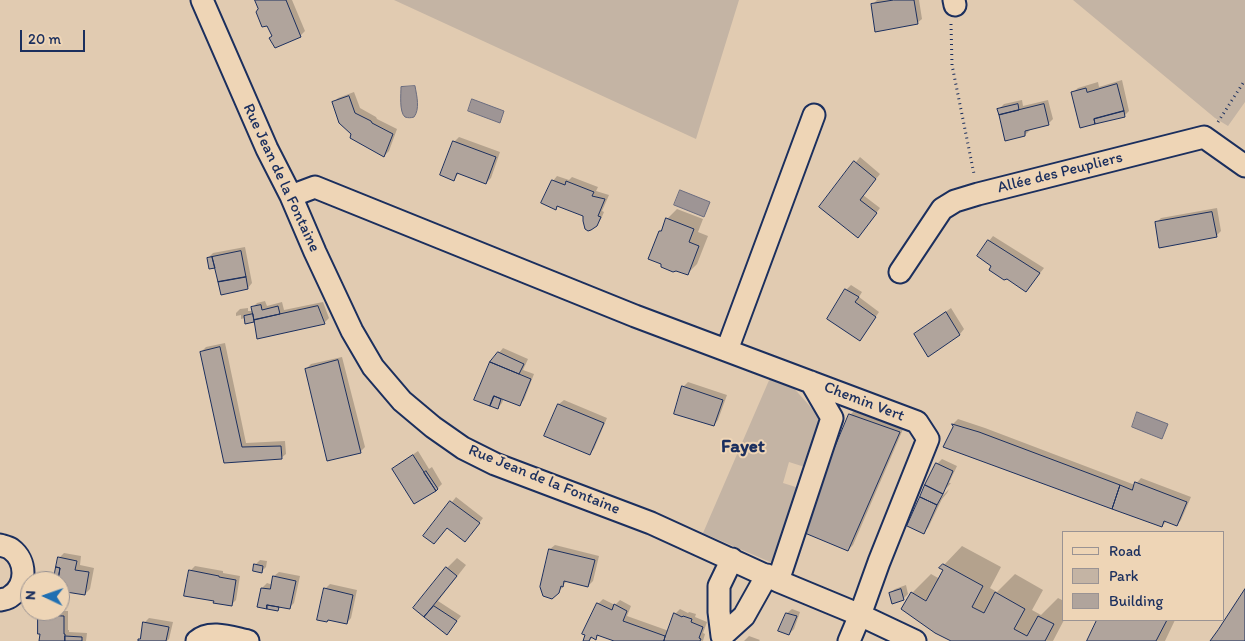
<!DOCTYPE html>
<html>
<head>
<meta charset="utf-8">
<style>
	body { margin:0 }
	#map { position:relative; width:1245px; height:641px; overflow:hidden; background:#e1cbb1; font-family:Itim,sans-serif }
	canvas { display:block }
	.legend { position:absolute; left:1062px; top:531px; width:162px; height:90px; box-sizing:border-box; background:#eed5b6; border:1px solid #9a9393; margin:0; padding:6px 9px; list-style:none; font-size:15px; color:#1b2f5e }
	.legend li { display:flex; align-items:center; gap:10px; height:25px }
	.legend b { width:25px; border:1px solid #9a9393 }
	.north { position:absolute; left:20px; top:571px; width:50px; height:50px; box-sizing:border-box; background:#eed5b6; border:1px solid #9a9393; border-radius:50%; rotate:273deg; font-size:14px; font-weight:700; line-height:20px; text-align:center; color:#1b2f5e }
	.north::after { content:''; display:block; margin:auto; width:18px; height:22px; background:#1f6fb2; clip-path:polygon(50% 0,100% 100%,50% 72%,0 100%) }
	.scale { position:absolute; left:20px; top:30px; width:65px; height:22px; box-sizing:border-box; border:2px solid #1b2f5e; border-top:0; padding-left:6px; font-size:15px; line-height:18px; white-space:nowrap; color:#1b2f5e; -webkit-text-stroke:4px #eed5b6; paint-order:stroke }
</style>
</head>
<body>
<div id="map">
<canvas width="1245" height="641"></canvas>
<ul class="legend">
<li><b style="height:6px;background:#eed5b6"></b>Road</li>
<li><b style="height:14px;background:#c4b4a4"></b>Park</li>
<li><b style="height:14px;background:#b0a49c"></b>Building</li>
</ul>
<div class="north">N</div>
<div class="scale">20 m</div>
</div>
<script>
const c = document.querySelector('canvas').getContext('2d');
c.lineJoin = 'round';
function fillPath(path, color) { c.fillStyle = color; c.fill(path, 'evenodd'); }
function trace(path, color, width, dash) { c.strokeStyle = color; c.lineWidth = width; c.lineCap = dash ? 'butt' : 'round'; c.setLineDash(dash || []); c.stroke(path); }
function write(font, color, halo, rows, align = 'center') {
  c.font = font + ' Itim,sans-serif'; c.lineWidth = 4; c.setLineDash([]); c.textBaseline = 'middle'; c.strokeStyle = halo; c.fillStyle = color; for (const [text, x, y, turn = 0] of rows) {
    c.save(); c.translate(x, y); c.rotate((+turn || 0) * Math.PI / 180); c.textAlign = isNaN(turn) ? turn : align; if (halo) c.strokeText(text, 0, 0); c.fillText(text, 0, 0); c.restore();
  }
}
const green = new Path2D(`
	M394,0H739L696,139Z
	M1073,0H1245V102L1228,126L1215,118Z
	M770,378L791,385L824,422L808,468L789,462L783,483L802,489L777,565L703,533Z`);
const water = new Path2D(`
	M415,86C417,97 420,109 414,117C411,118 408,118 405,117C399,112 401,94 401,87Z
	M472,99L504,111L500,123L468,111Z
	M680,190L710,202L704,217L674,205Z
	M1137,412L1168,424L1162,439L1132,427Z`);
const shadow = new Path2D(`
	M256,0H292L305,31L300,36L273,35L260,9Z
	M877,0H919L922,19L917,23L873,4Z
	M1122,80L1129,111L1124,116L1073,92L1078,88L1098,82L1099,87Z
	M354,92L360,108L376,117L377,119L397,129L389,151L384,156L333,103L338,98Z
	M1022,100L1023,106L1048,100L1053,119L1048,124L1030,130L1025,135L1006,139L999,109L1004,104Z
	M459,137L500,152L491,178L486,183L459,173L454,179V142Z
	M860,157L880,174L863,195L880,208L863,231L821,207Z
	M557,176L569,180L572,177L598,187L596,191L609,195L602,211L604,212L601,219L596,225L585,215L558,205L556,208L553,181Z
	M1217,208L1221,231L1216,236L1156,223L1161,218Z
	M677,209L703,219L698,232L708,236L697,264L687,274L660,231L664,228L667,219Z
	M993,236L1044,268L1026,291L993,266L989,241Z
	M245,247L252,283L248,288L216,266L208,258L213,253Z
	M851,285L862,292L859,297L879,312L864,334L846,290Z
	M265,301L267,306L282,302L284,310L323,302L329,318L324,323L255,321L246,322L245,318L241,319V315L236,316V313L240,309L248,308V311H253V307L257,303Z
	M951,308L964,329L960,334L928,355L915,334L920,330Z
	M225,343L246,443L285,441L286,454L281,458L225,462L201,352L206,347Z
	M503,348L528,359L523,370L534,374L524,400L519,405L504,398L502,403L498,408L476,399L491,363Z
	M342,357L365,447L360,452L306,369L311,364Z
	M688,382L727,395L718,420L714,425L683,387Z
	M564,400L607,418L594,449L590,453L546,435L559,404Z
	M855,410L904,427L853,545L848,550L850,415Z
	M958,419L985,428L1135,485L1141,478L1191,497L1181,520L1177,525L1167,521L1162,526L954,427L953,424Z
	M418,451L429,469L432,467L442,484L438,488L414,503L393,470L398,465Z
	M942,459L957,466L949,483H951L939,496L941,498L949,489L947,493L942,499L928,528L923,532L937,464Z
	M456,497L483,518L469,536L447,527L425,536Z
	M555,545L599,556L593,581L588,586L567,581L564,584L563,587L552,598L550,549Z
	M962,546L1001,567L990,588L997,592L1015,574L1043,590L1032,610L1041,615L1058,598L1064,601V620L1053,641H954L902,609L912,593L931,574L940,579L945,570L944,565Z
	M64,553L81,556L80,565L94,568L90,589L85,594L60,589V578L56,577L59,558Z
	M457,558L466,565L438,601L461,616L447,633L415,608L447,568Z
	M260,560L267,561L266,567L262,571L254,570L256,564Z
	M195,566L223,571V573L240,576L236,600L231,605L190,571Z
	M279,572L300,576L294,603L289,608L280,606L277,610L262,588L267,583L273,585L274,576Z
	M330,584L357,590L351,618L347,623L325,589Z
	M906,585L908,594L903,599L890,593L895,589Z
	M603,599L615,605L620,600L631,606L627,616L669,631L675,614L680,609L688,613L689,612L696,614L695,617L707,622L703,633L705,634L703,641H618L599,634L596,638L593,637L589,641H586L598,604Z
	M792,609L800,612L794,629L789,634L780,630L787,613Z
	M44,611H68V630H69V632L87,633L86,641H41L39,616Z
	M149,618L173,622L169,639L167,641H140L144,623Z
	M1098,620H1175L1165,641H1088Z
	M749,636L760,640L759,641H744Z`);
const building = new Path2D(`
	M255,0H286L301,37L275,48L269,38L272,36L267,26L262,27L256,12L258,9Z
	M894,0H914L918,24L875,32L871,4Z
	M1117,84L1124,111L1094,119L1095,124L1080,128L1071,92L1086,88L1087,92Z
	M349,96L355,113L371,121L372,123L393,134L384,157L350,138L351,134L339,123L332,102Z
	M1018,104L1019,110L999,115L997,109Z
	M1044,104L1049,125L1025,131V136L1005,141L999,115Z
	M1124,111L1125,117L1095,124L1094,119Z
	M453,141L496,157L486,184L457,173L454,181L440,175Z
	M854,161L876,179L860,200L877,213L858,238L819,207Z
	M552,180L565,185L566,181L594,192L592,196L605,199L598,216L601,217L597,226L591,230L588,231L585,229L583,221V216L557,206L556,210L541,203Z
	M1212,212L1217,237L1159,248L1155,222Z
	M666,218L694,229L689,242L699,246L688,275L676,271L673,272L661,267V264L648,259L659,231H661Z
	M988,240L1040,273L1026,292L1007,279L1004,280L989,270L991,266L977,256Z
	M241,251L246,277L218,282L212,257Z
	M212,257L215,268L209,269L207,258Z
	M246,277L248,289L221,295L218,282Z
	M845,289L859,297L855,302L876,317L860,341L827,319Z
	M261,305L262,310L278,306L280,314L254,320L251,307Z
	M318,306L325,324L257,339L254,320Z
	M946,312L960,335L928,357L914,334Z
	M253,314L254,322L245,324L244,316Z
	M220,347L242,447L281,446L282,459L224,463L200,352Z
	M498,352L524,364L519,374L490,362Z
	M338,360L361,453L327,461L305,369Z
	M490,362L531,379L520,406L494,396L490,406L474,400Z
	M682,386L723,400L714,426L674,414Z
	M494,396L501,399L498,409L490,406Z
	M558,404L604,423L590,455L544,436Z
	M849,414L900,432L848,551L800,531Z
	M952,424L979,432L1120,485L1112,509L943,447L953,427Z
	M413,455L436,491L414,504L392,469Z
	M936,463L953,471L943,494L925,485Z
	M426,471L438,489L436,491L424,473Z
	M1135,482L1187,502L1177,526L1164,521L1162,527L1112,509L1120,485L1132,490Z
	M925,485L943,494L937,505L920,497Z
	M920,497L937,505L924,534L907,526Z
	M450,501L480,523L465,542L447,528L434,544L423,536Z
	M549,549L595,560L588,587L564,581L563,587L561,586L559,593L552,599L543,596L540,587Z
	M58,557L77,561L75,570L89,572L85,595L60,591V581H58L60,568L56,567Z
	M254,564L263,566L262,573L253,571Z
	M943,564L983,586L972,607L984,613L995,592L1025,609L1014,629L1027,636L1038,616L1054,624L1045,641H951L935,633L901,609L911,592L926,601L943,570L939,568Z
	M56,567L60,568L58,579L54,578Z
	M446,567L457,576L424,617L413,608Z
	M189,570L219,576V577L236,580L232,606L213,603L214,601L184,596Z
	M273,576L296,581L290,609L267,605V609L257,607L261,588L270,589Z
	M324,588L353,595L347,624L328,620L327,622L317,620Z
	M901,589L904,600L892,604L889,593Z
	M1245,589V641H1210L1218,630Z
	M597,603L612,610L614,604L627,611L623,621L665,636L664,641H614L597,635L596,640L591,637L589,641H583L585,635L582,634Z
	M267,605L279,607L278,611L267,609Z
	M434,606L457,621L447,635L424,617Z
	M674,613L682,617L683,616L692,619L691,622L703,627L699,638L701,639L700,641H664Z
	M786,613L797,616L789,635L778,631Z
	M38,615L64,616V634H65V641H39L40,634H38Z
	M1097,620H1167L1156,641H1087Z
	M143,622L169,627L166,641H138V639H140Z
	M65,636L82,637V641H65Z`);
const path = new Path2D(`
	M951,24L952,65L974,174
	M1218,122L1245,80`);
const minor = new Path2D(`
	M202,0L267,149L291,196L315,252L352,331L373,367L402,401L433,427L463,448L495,464L651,523L778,581L860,615L915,641
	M954,0L955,5
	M291,196L315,187L635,316L917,422L928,439L879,562L860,615L849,641
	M900,272L942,209L955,201L978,194L1204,137L1245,166
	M727,350L814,115
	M0,545C3,546 8,547 11,549C27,561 27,585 11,596C8,599 4,599 0,600
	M732,559L719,586V612L722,636L744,616L767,575
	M778,581L832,418L811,382
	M197,641C210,629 233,638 248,641`);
const streetNames = [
	["Allée des Peupliers",1060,173,-14],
	["Rue Jean de la Fontaine",281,178,65],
	["Chemin Vert",864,402,21],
	["Rue Jean de la Fontaine",544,480,22]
];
const quarterNames = [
	["Fayet",743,447]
];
fillPath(green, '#c4b4a4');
fillPath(water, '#9e9595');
trace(water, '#6a6c7f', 1);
fillPath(shadow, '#0003');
fillPath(building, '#b0a49c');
trace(building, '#1b2f5e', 1);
trace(minor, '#1b2f5e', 25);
trace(path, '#1b2f5e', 3, [1, 4]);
trace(minor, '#eed5b6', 21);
write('16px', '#1b2f5e', '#eed5b6', streetNames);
write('bold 19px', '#1b2f5e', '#eed5b6', quarterNames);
</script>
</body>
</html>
